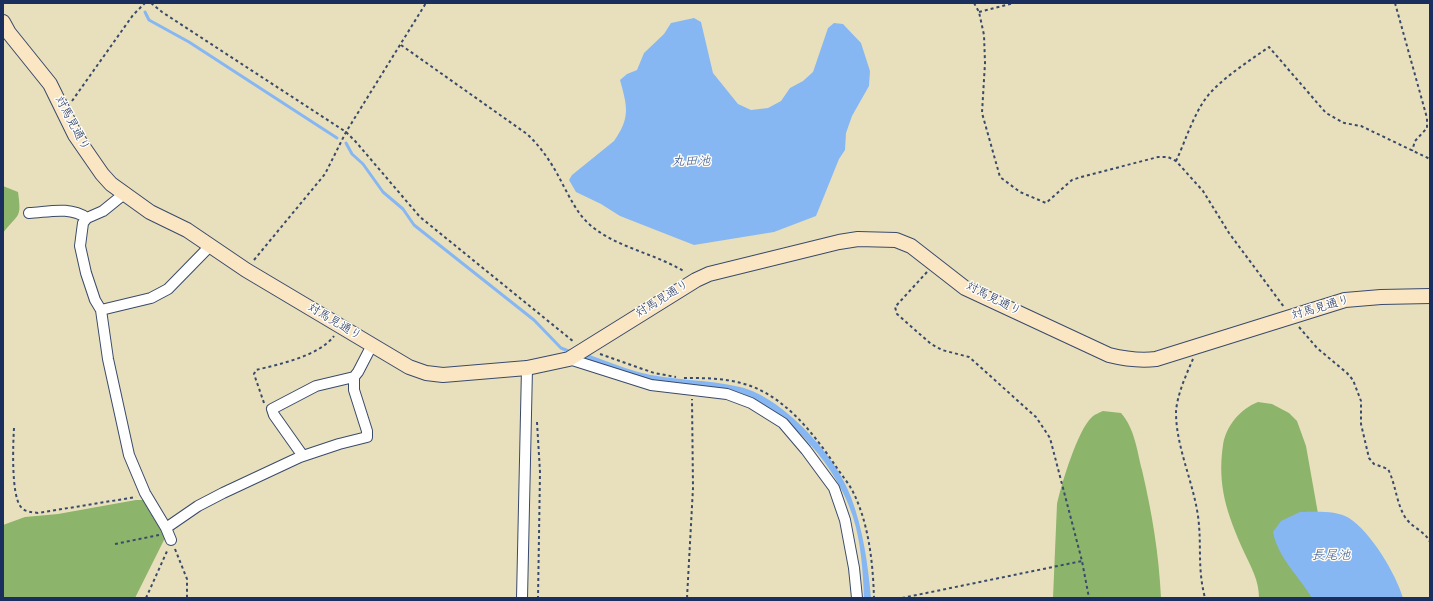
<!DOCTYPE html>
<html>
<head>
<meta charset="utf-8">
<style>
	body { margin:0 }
	#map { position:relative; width:1433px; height:601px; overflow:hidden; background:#e8e0bc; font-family:"Gochi Hand",sans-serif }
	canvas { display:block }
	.frame { position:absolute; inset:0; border:4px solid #1b2f5e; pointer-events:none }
</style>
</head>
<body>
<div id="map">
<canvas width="1433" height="601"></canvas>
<div class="frame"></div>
</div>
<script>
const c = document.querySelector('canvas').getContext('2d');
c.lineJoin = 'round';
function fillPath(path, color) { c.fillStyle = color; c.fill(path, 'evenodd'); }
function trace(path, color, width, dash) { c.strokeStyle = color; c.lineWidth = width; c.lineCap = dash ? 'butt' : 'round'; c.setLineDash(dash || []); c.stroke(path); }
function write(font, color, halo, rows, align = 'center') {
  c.font = font + ' "Gochi Hand","Klee One",sans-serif'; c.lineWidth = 3; c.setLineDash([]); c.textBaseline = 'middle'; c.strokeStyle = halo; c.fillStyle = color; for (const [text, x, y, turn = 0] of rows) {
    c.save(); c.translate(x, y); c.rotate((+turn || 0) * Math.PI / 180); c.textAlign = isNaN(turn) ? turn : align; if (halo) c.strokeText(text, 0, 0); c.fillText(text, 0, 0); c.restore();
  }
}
const forest = new Path2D(`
	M3,186L18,192C22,220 18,213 3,233Z
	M1258,402L1272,404L1289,413L1297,421L1306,446L1333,598H1259C1259,580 1251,567 1244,552C1227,514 1217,486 1223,445C1226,426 1240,409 1258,402Z
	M1103,411L1121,413C1135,429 1137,451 1142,470C1152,513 1159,554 1161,598H1053L1057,504C1061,485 1078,429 1092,417C1095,414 1099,413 1103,411Z
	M136,500H144L165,538L135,598H3V525L25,517L58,514Z`);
const water = new Path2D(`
	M694,18L701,22L713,73L738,104L751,110L768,108L781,101L790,88L803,81L813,72L828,28L834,23L843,24L861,43L870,71L869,86L852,116L846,133L845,150L839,159L816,216L774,232L694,245L620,216L601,204L576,192L569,180L572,175L614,141C631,117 627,106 620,80L627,74L637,70L644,53L664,34L671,23Z
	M587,354C604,360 621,367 638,372C672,381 707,379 740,387C783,397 837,457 851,497C863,529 868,564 871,598H864C863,572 861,542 853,517C838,468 791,414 743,394C718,384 690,388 665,384C636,379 608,368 580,359Z
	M1300,512C1315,512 1336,510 1349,518C1371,532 1396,574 1403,598H1312C1299,576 1278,558 1273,532L1281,521Z`);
const stream = new Path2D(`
	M145,12L149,20L189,42L337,138
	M346,143L352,154L363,164L383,192L403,209L414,225L534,320L561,348L571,352`);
const path = new Path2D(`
	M151,3L162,12L346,132L356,142L420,217L574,342
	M974,3L979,12L984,35L985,63L982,113L1000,177L1020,192L1046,203L1072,180L1081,177L1158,157H1168L1176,161L1203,191L1229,233L1284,307
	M1395,3L1427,118V128L1415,141L1412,151
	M979,12L1014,3
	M401,45L527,134C542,148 553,165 562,183C570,198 577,213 589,224C616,248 655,253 685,272
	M72,101L133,15L145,3
	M1176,161C1186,140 1195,109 1211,92C1227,75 1249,61 1269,47L1326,113L1344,123L1361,126L1430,159
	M254,260L325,174L346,132L426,3
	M927,272L895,307L897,314L931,344L942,350L969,357L1036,417L1050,438L1082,561L1089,598
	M1299,327L1317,348L1347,373L1353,380L1361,401V424L1369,458L1374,464L1388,469C1396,485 1396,502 1405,517C1412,528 1425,531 1430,542
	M600,354L654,373L676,377
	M1193,359C1186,375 1177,395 1176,412C1176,447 1193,481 1198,516C1202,546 1197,567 1205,598
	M684,378C703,378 723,378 741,383C784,394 814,434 837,468C843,477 850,485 854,494C869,525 873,564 874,598
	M264,403L254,374L256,370C280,364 319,356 334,336
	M537,422L540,472L538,598
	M14,428C13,444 11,496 21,507C25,512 31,512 38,513L136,497
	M115,544L159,535
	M175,549L187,579V598
	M146,598L168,549
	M687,598L693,488L692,399
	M902,598L1082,561`);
const street = new Path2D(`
	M124,194L103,211L87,218L83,223L80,246L86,273L95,300L101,310L108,359L129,455L145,493L166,528L171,540
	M29,213C49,212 69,206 87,218
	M101,310L151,298L168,289L211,245
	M569,359L651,385L727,394L751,403L783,423L806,450L834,488L845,520L854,568L857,598
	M303,456L274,415L272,409L316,386L354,377L358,372L372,345
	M166,528L198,506L223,493L300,457L339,444L367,437V431L354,390V377
	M522,598L527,368`);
const secondary = new Path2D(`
	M3,22L9,33L50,84L75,135L102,174L111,184L150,212L187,230L246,270L409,367L426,373L443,375L527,368L569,359L696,280L709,274L839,242L858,239L896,240L911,246L965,288L1109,355C1125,359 1139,361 1156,359L1345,300L1381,297L1430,296`);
const streetNames = [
	["対馬見通り",71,124,62],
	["対馬見通り",663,300,-32],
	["対馬見通り",993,300,27],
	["対馬見通り",1321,309,-16],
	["対馬見通り",334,323,31]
];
const waterNames = [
	["丸田池",691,163],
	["長尾池",1331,557]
];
fillPath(forest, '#8cb46b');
fillPath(water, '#87b7f3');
trace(stream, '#87b7f3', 3);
trace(street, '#3a4a6c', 12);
trace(secondary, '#3a4a6c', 16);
trace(path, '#3a4a6c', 2, [3, 3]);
trace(street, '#fff', 10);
trace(secondary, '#fbe6c3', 14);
write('12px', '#1b2f5e', '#fdfcf7', streetNames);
write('italic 13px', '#3b588b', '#fdfcf7', waterNames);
</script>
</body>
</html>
